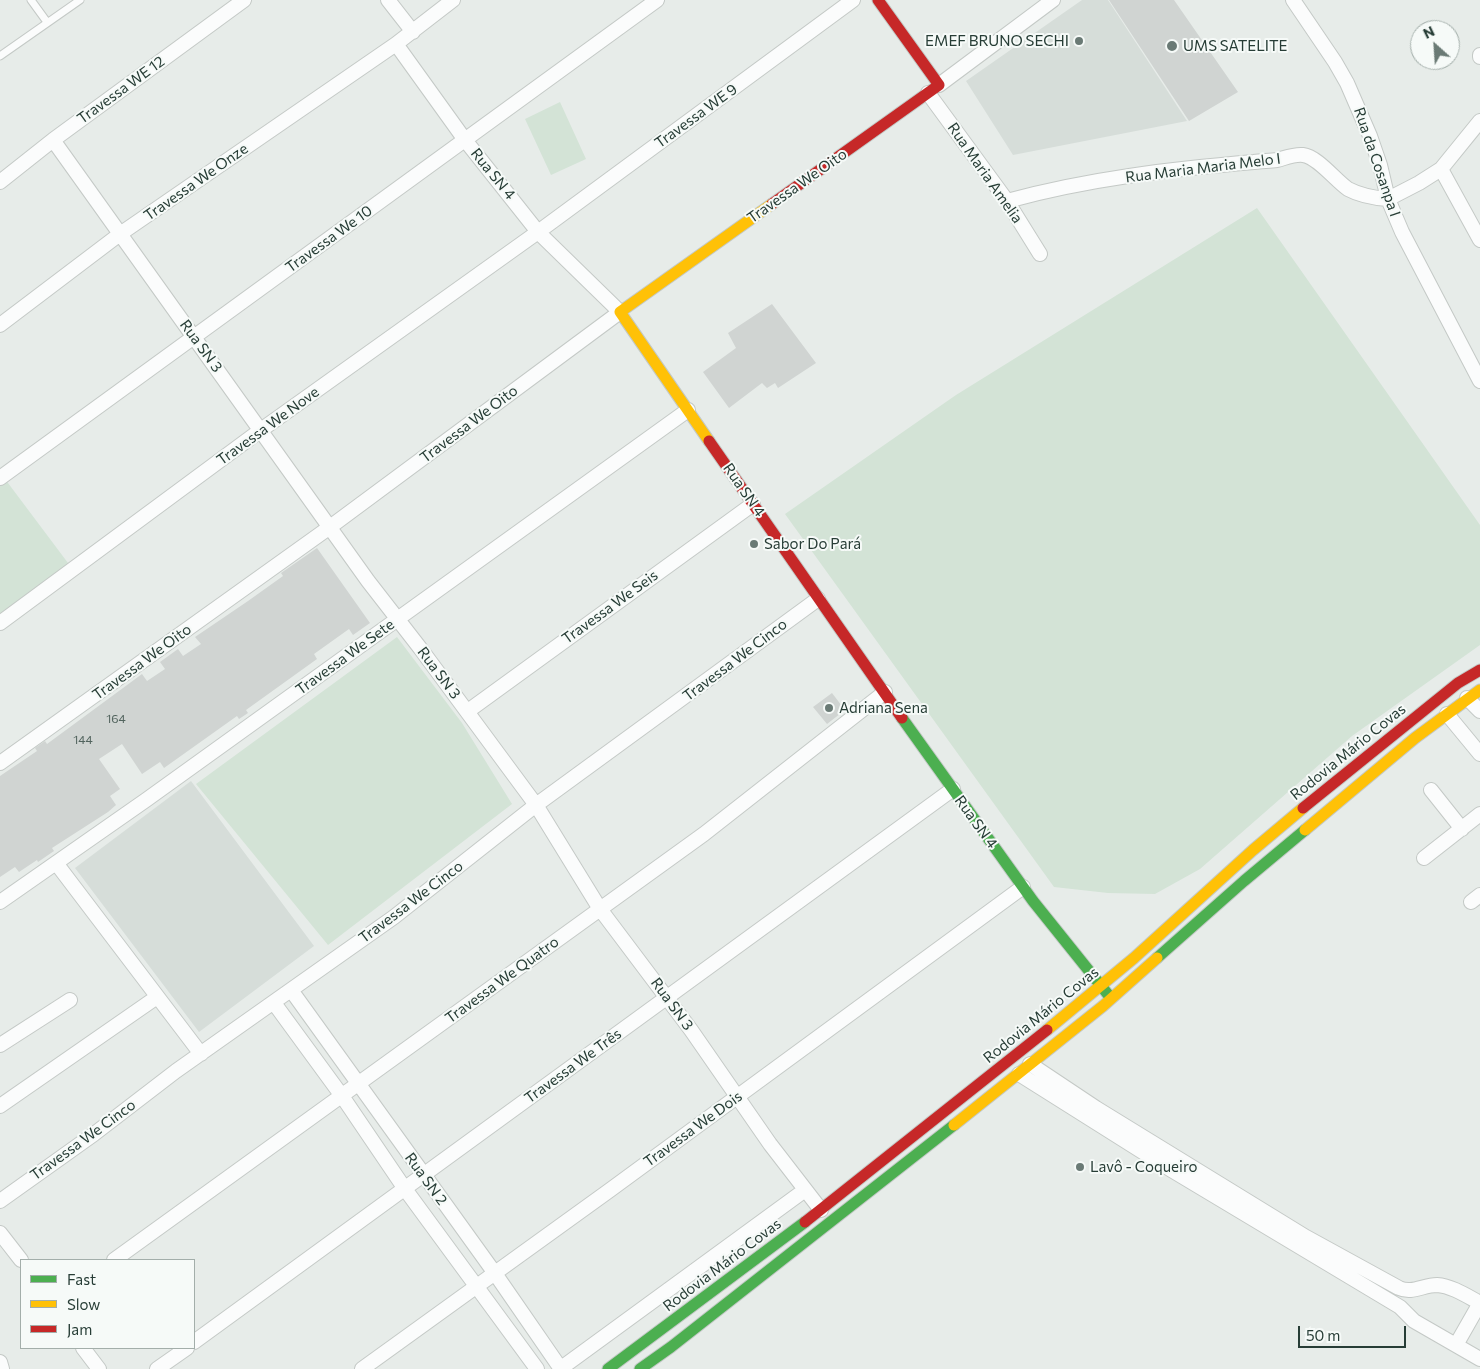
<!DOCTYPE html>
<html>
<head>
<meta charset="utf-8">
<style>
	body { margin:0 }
	#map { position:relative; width:1480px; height:1369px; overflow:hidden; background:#e7ece9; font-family:Commissioner,sans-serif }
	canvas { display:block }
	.legend { position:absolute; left:20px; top:1259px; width:175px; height:90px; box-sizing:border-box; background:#f6faf8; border:1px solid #a3aeaa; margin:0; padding:6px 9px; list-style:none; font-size:15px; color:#273d36 }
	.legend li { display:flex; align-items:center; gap:10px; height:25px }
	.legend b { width:25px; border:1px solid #a3aeaa }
	.north { position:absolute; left:1410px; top:20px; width:50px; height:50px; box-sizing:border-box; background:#f6faf8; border:1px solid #a3aeaa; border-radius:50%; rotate:334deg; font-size:14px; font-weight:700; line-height:20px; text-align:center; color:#273d36 }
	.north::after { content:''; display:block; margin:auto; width:18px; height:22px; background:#6a7a75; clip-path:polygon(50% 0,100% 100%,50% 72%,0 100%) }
	.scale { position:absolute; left:1298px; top:1326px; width:108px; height:22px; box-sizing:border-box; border:2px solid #273d36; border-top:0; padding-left:6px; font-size:15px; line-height:18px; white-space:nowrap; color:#273d36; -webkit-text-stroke:4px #f6faf8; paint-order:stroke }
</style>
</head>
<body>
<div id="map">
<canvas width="1480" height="1369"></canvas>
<ul class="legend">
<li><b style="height:6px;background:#4caf50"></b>Fast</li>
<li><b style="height:6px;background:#ffc107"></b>Slow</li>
<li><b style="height:6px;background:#c62828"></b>Jam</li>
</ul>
<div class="north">N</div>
<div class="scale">50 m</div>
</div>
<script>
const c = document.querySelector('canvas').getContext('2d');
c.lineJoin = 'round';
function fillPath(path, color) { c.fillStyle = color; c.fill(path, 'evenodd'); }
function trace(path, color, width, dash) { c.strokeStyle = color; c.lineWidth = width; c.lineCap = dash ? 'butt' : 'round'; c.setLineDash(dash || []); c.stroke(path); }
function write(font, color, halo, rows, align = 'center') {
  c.font = font + ' Commissioner,sans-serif'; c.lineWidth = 4; c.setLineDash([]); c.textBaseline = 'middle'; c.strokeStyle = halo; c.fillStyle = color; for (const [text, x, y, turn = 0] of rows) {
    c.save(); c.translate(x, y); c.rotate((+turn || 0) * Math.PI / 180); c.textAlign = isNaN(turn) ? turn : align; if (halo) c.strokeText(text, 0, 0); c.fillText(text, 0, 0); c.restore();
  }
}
const built = new Path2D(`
	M1082,0H1108L1187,121L1013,155L966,81Z
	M191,781L314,946L199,1032L75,868Z`);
const green = new Path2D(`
	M560,102L586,159L551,175L525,119Z
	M1257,208L1480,525V645L1352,736L1200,869L1155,894L1108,893L1054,887L785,514L956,395Z
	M5,479L71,567L0,618V482Z
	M397,637L462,723L512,804L328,945L196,784Z`);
const building = new Path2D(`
	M1109,0H1174L1238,92L1189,121Z
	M772,304L816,363L778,388L775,383L767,388L762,383L729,408L703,372L736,348L728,333Z
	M317,548L370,623L353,635L349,629L314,654L317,659L246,710L248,713L239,719L237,716L164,768L160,762L142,774L122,744L99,759L120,789L110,796L116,805L108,812L52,848L54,851L38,862L37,860L19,872L15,867L0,877V776L37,751L35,748L45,741L47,744L142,674L147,681L165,669L160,662L178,649L183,656L201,644L195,637L248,601L283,576L281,573Z
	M832,693L845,710L827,724L813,707Z`);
const lane = new Path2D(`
	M31,0L47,22
	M0,56L80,0`);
const street = new Path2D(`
	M388,0L413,32
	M1293,0L1335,62L1347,83L1370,136L1380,165L1388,199L1402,232L1480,381
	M1480,55V57
	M939,85L1053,0
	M928,93L1007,201L1040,254
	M53,140L368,581L420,648L536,805L600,909L691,1030L770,1144L821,1210
	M1441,169L1480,240
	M0,182L53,140L244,0
	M1388,199L1419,183L1441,169L1480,121
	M1007,201C1087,179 1171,169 1254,162C1261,161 1269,161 1277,160C1285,158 1294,154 1303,155C1318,157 1335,180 1348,189C1361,196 1374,198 1388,199
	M0,325L120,234L396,44L453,0
	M0,478L657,0
	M0,623L261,430L538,232L853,0
	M1467,698L1480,711
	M468,711L753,504
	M1447,714L1480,754
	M0,763L330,527L620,312L538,232L465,140L396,44
	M1431,790L1462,829
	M1424,858L1480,814
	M56,863L201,1054
	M0,902L146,800L688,410
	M1471,902L1480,895
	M291,990L494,1272L561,1369
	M274,1003L342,1096L405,1189L537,1369
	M0,1045L70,1000
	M1030,1064L1096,1108L1306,1237L1399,1288C1412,1294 1423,1285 1437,1285C1452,1286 1467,1296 1480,1303
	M1019,1074L1173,1171L1400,1307L1414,1321L1480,1359
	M0,1106L157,997
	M0,1201L94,1134L176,1071L394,917L536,805L818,599
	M0,1233L21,1260
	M114,1260L704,834L885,692
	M194,1342L953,789
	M1456,1345L1480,1303
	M83,1348L99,1369
	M0,1362L2,1369
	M157,1369L187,1348
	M362,1369L610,1190L1023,887
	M560,1369L805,1190`);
const fast = new Path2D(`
	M902,718L1033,901L1110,997
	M1157,958L1244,881L1305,830
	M608,1369L805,1222
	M640,1369L671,1347L954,1125`);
const slow = new Path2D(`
	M709,441L620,312L772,204
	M1305,830L1415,738L1480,690
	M1047,1030L1134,958L1253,850L1303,808
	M954,1125L1103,1006L1157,958`);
const jam = new Path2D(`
	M772,204L939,85L878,0
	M709,441L902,718
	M1303,808L1458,683L1480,670
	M805,1222L1047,1030`);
const markers = [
	[1079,41,5,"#6a7a75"],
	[1172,46,6,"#6a7a75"],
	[754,544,5,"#6a7a75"],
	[829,708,5,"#6a7a75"],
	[1080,1167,5,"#6a7a75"]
];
const numberNames = [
	["164",116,719],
	["144",83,740]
];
const poiNames = [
	["EMEF BRUNO SECHI",1069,41,"right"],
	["UMS SATELITE",1183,46],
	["Sabor Do Pará",764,544],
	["Adriana Sena",839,708],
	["Lavô - Coqueiro",1090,1167]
];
const streetNames = [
	["Travessa WE 12",121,90,-36],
	["Travessa WE 9",696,116,-36],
	["Rua da Cosanpa I",1377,162,71],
	["Rua Maria Maria Melo I",1203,168,-7],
	["Rua Maria Amelia",985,173,55],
	["Rua SN 4",493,174,51],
	["Travessa We Onze",196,182,-35],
	["Travessa We Oito",797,186,-35],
	["Travessa We 10",329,239,-36],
	["Rua SN 3",201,346,54],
	["Travessa We Oito",469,424,-37],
	["Travessa We Nove",268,426,-36],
	["Rua SN 4",744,490,55],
	["Travessa We Seis",610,607,-36],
	["Travessa We Sete",345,657,-36],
	["Travessa We Cinco",735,660,-37],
	["Travessa We Oito",142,662,-36],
	["Rua SN 3",439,673,53],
	["Rodovia Mário Covas",1348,752,-39],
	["Rua SN 4",976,822,54],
	["Travessa We Cinco",411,902,-37],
	["Travessa We Quatro",502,980,-36],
	["Rua SN 3",672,1004,54],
	["Rodovia Mário Covas",1041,1015,-39],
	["Travessa We Três",573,1066,-36],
	["Travessa We Dois",693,1129,-36],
	["Travessa We Cinco",83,1140,-36],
	["Rua SN 2",426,1179,54],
	["Rodovia Mário Covas",722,1265,-37]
];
fillPath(built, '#d6ddd9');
fillPath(green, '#d3e3d6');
fillPath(building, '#d0d4d2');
trace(lane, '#c4c9c6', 9);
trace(street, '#c4c9c6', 16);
trace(fast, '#c3c9c6', 13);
trace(slow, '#c3c9c6', 13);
trace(jam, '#c3c9c6', 13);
trace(lane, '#fbfcfc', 7);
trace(street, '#fbfcfc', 14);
trace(fast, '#4caf50', 11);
trace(slow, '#ffc107', 11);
trace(jam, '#c62828', 11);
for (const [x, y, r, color] of markers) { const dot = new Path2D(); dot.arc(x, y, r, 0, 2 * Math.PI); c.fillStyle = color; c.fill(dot); trace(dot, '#f6faf8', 2); }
write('12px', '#52645e', null, numberNames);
write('15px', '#273d36', '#f6faf8', poiNames, 'left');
write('15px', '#273d36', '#f6faf8', streetNames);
</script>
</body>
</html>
